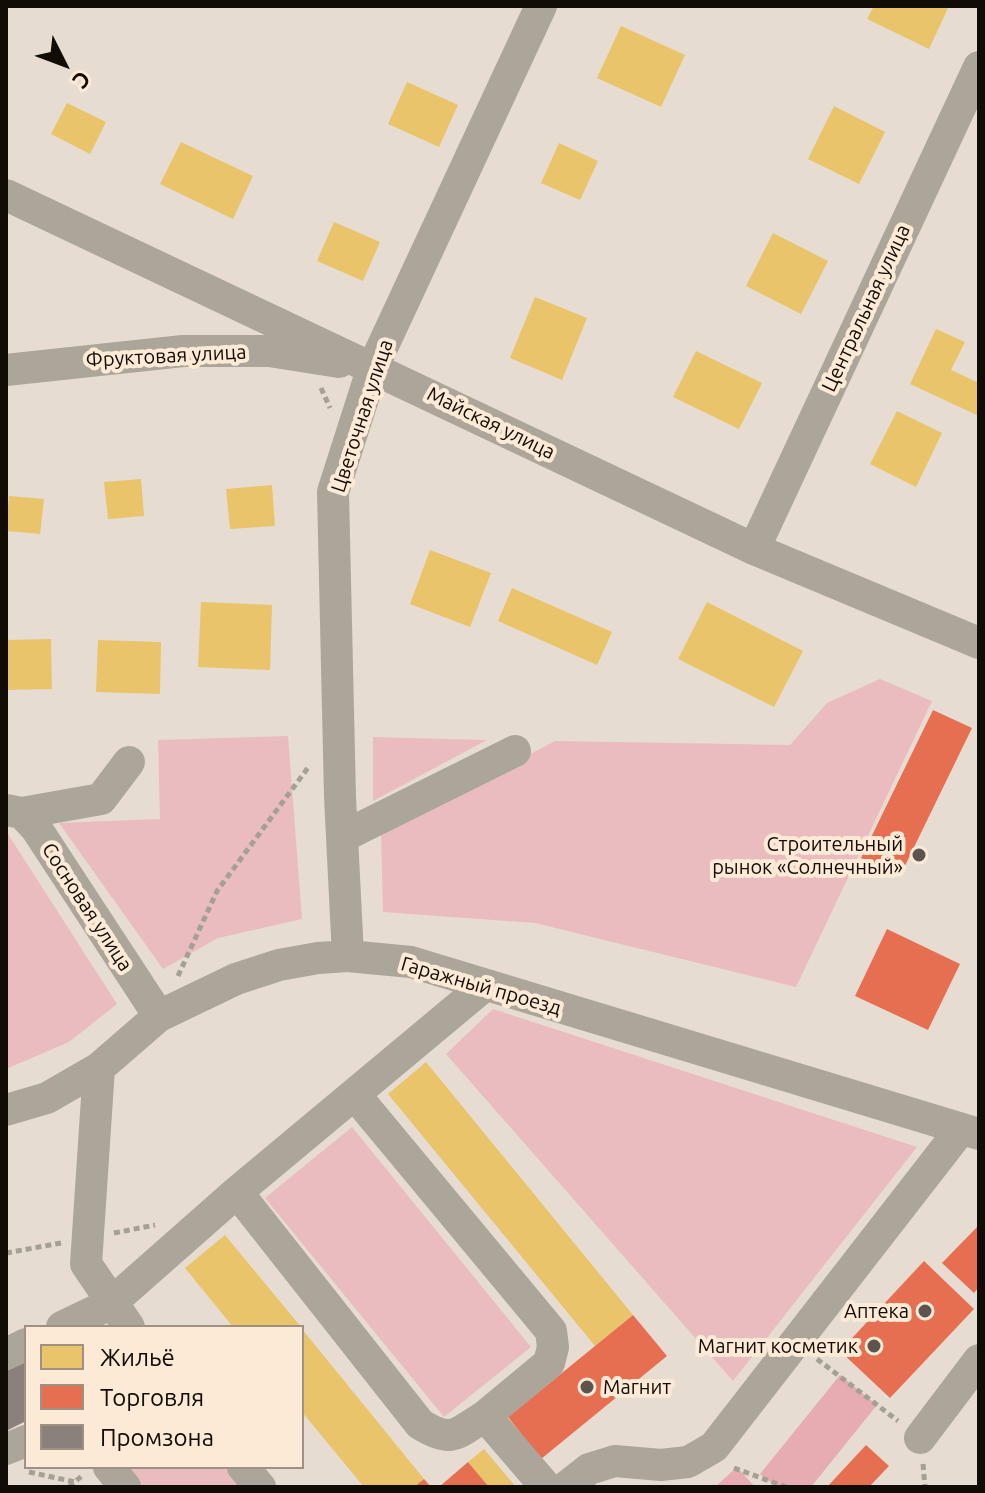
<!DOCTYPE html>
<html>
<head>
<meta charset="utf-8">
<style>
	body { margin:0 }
	#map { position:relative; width:985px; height:1493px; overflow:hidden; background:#e7dcd1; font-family:Ubuntu,sans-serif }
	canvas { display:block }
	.frame { position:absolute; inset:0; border:8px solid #120c06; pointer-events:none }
	.legend { position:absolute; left:24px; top:1325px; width:280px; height:144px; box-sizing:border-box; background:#fce9d6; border:2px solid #9e9183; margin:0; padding:10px 14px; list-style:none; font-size:24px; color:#120c06 }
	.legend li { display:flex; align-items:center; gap:16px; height:40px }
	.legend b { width:40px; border:2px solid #9e9183 }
	.north { position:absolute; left:24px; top:24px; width:80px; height:80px; -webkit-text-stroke:6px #fce9d6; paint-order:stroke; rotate:132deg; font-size:22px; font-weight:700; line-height:32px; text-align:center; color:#120c06 }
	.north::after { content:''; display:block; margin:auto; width:28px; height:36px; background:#120c06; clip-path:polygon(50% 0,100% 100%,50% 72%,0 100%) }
</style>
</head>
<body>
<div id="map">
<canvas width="985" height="1493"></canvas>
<div class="frame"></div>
<ul class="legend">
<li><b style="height:22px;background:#e9c46a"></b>Жильё</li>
<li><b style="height:22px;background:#e76f51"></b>Торговля</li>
<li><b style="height:22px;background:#8a817c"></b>Промзона</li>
</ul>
<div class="north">С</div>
</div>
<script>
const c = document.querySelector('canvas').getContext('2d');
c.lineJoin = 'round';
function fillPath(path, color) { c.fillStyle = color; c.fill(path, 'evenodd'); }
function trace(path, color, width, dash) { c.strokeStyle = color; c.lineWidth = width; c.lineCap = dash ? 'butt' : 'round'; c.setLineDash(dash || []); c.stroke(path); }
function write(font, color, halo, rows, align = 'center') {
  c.font = font + ' Ubuntu,sans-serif'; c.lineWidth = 8; c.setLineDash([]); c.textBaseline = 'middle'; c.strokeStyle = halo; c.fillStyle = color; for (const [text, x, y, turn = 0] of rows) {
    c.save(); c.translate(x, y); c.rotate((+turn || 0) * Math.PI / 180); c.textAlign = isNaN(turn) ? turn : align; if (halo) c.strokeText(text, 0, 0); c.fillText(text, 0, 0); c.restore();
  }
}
const green = new Path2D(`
	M880,679L932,701L796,987L535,923L383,912L381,833L555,741L790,745L827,703Z
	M288,736L302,919L218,938L163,969L59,823L160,819L158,740Z
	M373,737L487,740L373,801Z
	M6,831L117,1004L69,1042L6,1069Z
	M493,1009L917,1147L733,1381L446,1054Z
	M352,1127L531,1347L444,1417L265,1198Z
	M125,1467H226L243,1487H142Z`);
const forest = new Path2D(`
	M840,1375L877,1405L811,1487H776L760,1474Z
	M737,1467L755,1487H715Z`);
const homes = new Path2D(`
	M874,6H949L929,49L867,19Z
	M621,26L685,55L661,107L597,78Z
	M407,82L458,105L439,147L388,124Z
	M67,103L106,122L90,154L51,134Z
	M834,106L885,132L859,184L808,159Z
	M181,142L253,176L233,219L160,184Z
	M559,143L598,161L580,200L541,183Z
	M334,222L380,242L363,281L317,261Z
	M773,233L828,261L801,314L746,286Z
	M535,297L587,318L562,380L510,358Z
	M936,329L965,342L951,370L979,383V416L910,384Z
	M696,351L762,383L739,429L673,397Z
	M897,411L942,433L916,487L870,464Z
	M141,479L144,516L108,519L104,482Z
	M272,485L275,526L230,529L226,489Z
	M9,496L44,499L40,534L6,531Z
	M430,550L491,573L470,627L410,604Z
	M512,588L612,632L597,665L498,621Z
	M201,602L272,605L270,670L198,667Z
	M707,602L803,651L774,707L678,659Z
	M51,639L52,689L6,690V640Z
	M98,640L161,642L160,694L96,692Z
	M426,1062L633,1315L595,1346L388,1094Z
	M225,1235L301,1327H233L185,1268Z
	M302,1329L424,1479L414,1487H364L302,1412Z
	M484,1449L516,1487H489L468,1462Z`);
const shops = new Path2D(`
	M933,710L972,728L900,876L861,858Z
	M887,929L960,964L928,1030L855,996Z
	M979,1225V1287L974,1293L942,1263Z
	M924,1261L974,1309L890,1398L840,1351Z
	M633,1315L667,1356L541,1459L508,1417Z
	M866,1445L889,1466L869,1487H827Z
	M468,1462L489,1487H439Z
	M424,1479L431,1487H414Z`);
const industry = new Path2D(`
	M26,1362V1421L6,1431V1371Z`);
const path = new Path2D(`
	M321,388L330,408
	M178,976L217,891L310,765
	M114,1233L155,1225
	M6,1253L61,1243
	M817,1359L898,1421
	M923,1464L925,1487
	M734,1468L786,1487
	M29,1472L75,1482
	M69,1487L84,1474`);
const minor = new Path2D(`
	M6,195L754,549L979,643
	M6,370L183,351H269L339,362
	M754,549L979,67
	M6,810L22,813L36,828L159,1016
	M22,813L101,799L129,762
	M342,837L515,751
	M348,956L340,797L333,492L373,367L541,6
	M99,1068L86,1264L129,1327
	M355,1095L551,1331L553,1347L549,1363L485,1416
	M6,1110L47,1098L99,1068L159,1016L236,979L279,965L318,958L348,956L411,962L979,1134
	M237,1192L484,986
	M62,1327L110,1304L237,1192L420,1424C452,1444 456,1434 485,1416L546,1487
	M6,1354L26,1344
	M920,1438L979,1360
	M6,1449L26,1441
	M109,1467L125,1487
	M243,1467L260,1487
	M566,1487L589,1469L615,1461L661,1465L688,1462L714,1447L961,1129`);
const markers = [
	[919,855,8,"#5d554d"],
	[925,1311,8,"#5d554d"],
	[874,1346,8,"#5d554d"],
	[587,1387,8,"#5d554d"]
];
const streetNames = [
	["Центральная улица",866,308,-65],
	["Фруктовая улица",166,356,-3],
	["Цветочная улица",362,416,-72],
	["Майская улица",491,423,26],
	["Сосновая улица",87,907,57],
	["Гаражный проезд",481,986,16]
];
const poiNames = [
	["Строительный",903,844],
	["рынок «Солнечный»",903,867],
	["Аптека",909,1311],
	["Магнит косметик",858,1346],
	["Магнит",603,1387,"left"]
];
fillPath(green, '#eabcbf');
fillPath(forest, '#e6acb2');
fillPath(homes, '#e9c46a');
fillPath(shops, '#e76f51');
fillPath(industry, '#8a817c');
trace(path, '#a5a096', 5, [6, 4]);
trace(minor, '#aca69a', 32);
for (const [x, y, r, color] of markers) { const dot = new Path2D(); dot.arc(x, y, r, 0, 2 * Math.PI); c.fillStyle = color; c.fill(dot); trace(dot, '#fce9d6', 3); }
write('20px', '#120c06', '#fce9d6', streetNames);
write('20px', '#120c06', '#fce9d6', poiNames, 'right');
</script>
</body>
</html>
